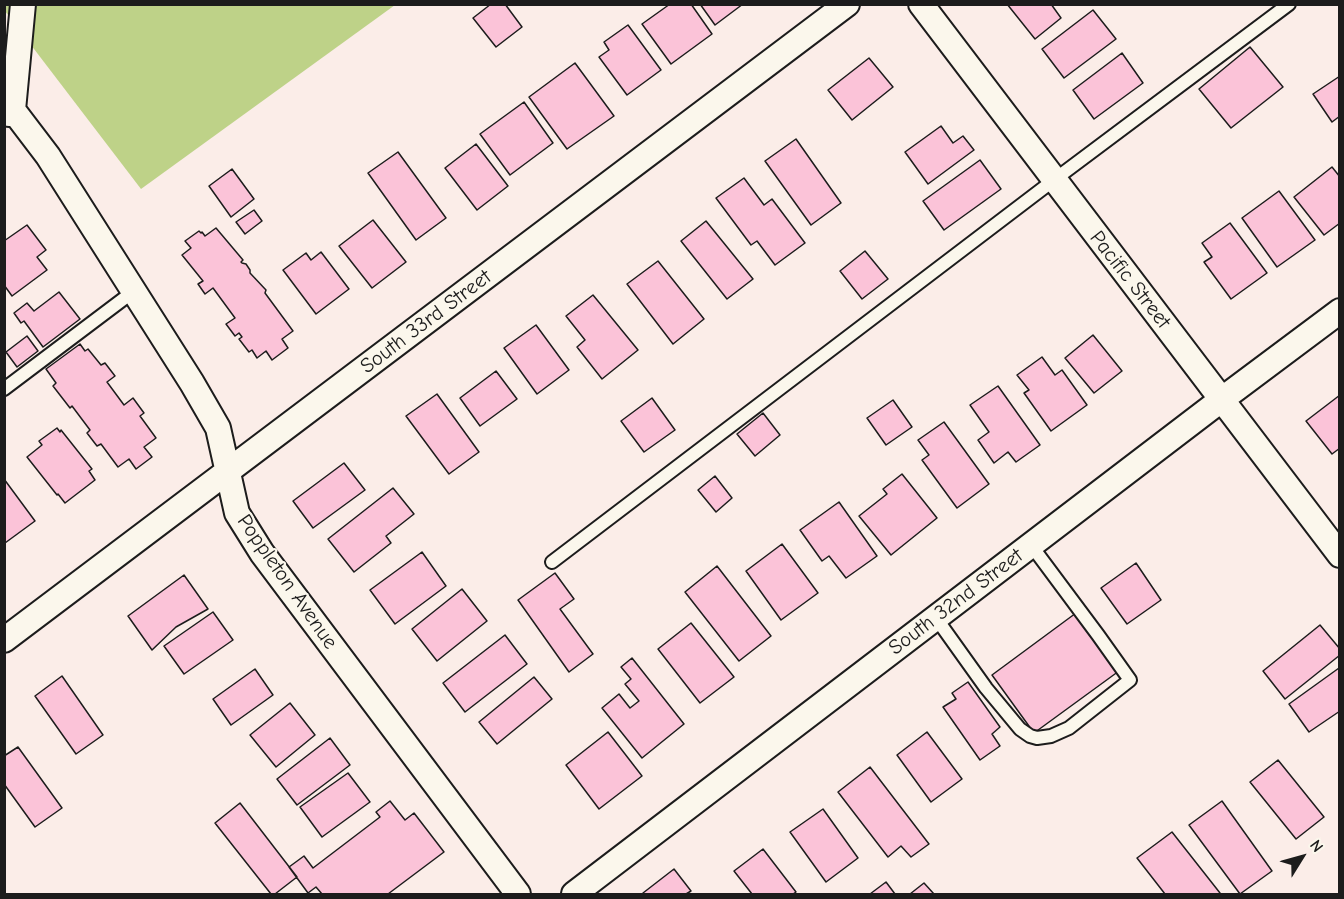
<!DOCTYPE html>
<html>
<head>
<meta charset="utf-8">
<style>
	body { margin:0 }
	#map { position:relative; width:1344px; height:899px; overflow:hidden; background:#fbede8; font-family:"Comic Neue",sans-serif }
	canvas { display:block }
	.frame { position:absolute; inset:0; border:6px solid #1c1c1c; pointer-events:none }
	.north { position:absolute; left:1272px; top:827px; width:60px; height:60px; -webkit-text-stroke:4px #fbf7ec; paint-order:stroke; rotate:53deg; font-size:16px; font-weight:700; line-height:24px; text-align:center; color:#1c1c1c }
	.north::after { content:''; display:block; margin:auto; width:21px; height:27px; background:#1c1c1c; clip-path:polygon(50% 0,100% 100%,50% 72%,0 100%) }
</style>
</head>
<body>
<div id="map">
<canvas width="1344" height="899"></canvas>
<div class="frame"></div>
<div class="north">N</div>
</div>
<script>
const c = document.querySelector('canvas').getContext('2d');
c.lineJoin = 'round';
function fillPath(path, color) { c.fillStyle = color; c.fill(path, 'evenodd'); }
function trace(path, color, width, dash) { c.strokeStyle = color; c.lineWidth = width; c.lineCap = dash ? 'butt' : 'round'; c.setLineDash(dash || []); c.stroke(path); }
function write(font, color, halo, rows, align = 'center') {
  c.font = font + ' "Comic Neue",sans-serif'; c.lineWidth = 4.5; c.setLineDash([]); c.textBaseline = 'middle'; c.strokeStyle = halo; c.fillStyle = color; for (const [text, x, y, turn = 0] of rows) {
    c.save(); c.translate(x, y); c.rotate((+turn || 0) * Math.PI / 180); c.textAlign = isNaN(turn) ? turn : align; if (halo) c.strokeText(text, 0, 0); c.fillText(text, 0, 0); c.restore();
  }
}
const green = new Path2D(`
	M5,4L395,5L141,189L5,11Z`);
const building = new Path2D(`
	M491,4H505L522,27L496,47L473,18Z
	M670,4H691L712,34L671,64L642,24Z
	M700,4H743L715,25Z
	M1007,4H1051L1061,18L1035,39Z
	M1093,10L1116,39L1064,78L1042,49Z
	M628,25L661,70L627,95L599,57L609,50L604,42Z
	M1250,47L1283,87L1231,128L1199,89Z
	M1122,53L1143,83L1094,119L1073,90Z
	M869,58L893,87L852,120L828,90Z
	M575,63L614,116L567,149L529,97Z
	M1340,76V116L1332,122L1313,94Z
	M524,102L553,143L510,175L480,134Z
	M941,126L953,143L963,136L974,150L928,184L905,152Z
	M796,139L841,203L811,225L765,161Z
	M476,144L508,186L477,210L445,168Z
	M398,152L446,218L416,240L368,173Z
	M980,160L1001,189L944,230L923,201Z
	M1332,167L1340,177V223L1324,235L1294,197Z
	M232,169L254,199L231,217L209,186Z
	M744,178L764,205L772,199L805,243L775,265L757,241L751,245L716,198Z
	M1279,191L1315,240L1277,267L1242,218Z
	M254,210L262,221L245,234L236,222Z
	M373,220L406,262L372,288L339,246Z
	M706,221L753,279L727,299L681,241Z
	M1230,223L1267,273L1231,299L1204,262L1212,257L1202,243Z
	M27,225L46,250L37,257L47,270L12,296L4,285V241Z
	M216,228L243,260L241,262L242,263L246,264L250,270V273L266,290L265,293L293,331L282,339L288,348L272,360L266,351L257,358L252,350L249,352L239,339L242,337L239,333L235,336L226,324L235,318L213,288L205,294L198,284L203,281L182,255L191,248L185,241L199,231L201,233L202,232L205,236Z
	M865,251L888,279L862,299L840,271Z
	M321,252L349,289L316,314L283,270L306,253L311,260Z
	M658,261L704,319L673,344L627,284Z
	M59,292L80,319L43,347L24,321L21,323L14,313L27,303L34,311Z
	M593,295L638,350L602,379L577,347L585,340L566,316Z
	M536,325L569,370L537,394L504,348Z
	M1093,335L1122,371L1094,393L1065,358Z
	M27,336L38,351L17,367L6,352Z
	M80,344L85,351L88,349L101,365L105,363L115,376L107,382L124,405L133,398L144,413L140,416L156,438L144,447L152,457L136,469L129,459L118,467L101,444L97,446L87,433L90,430L72,406L70,408L53,386L56,383L46,369Z
	M1042,357L1055,375L1062,370L1087,405L1051,431L1024,393L1029,390L1017,375Z
	M496,371L517,399L480,426L460,398Z
	M998,386L1040,445L1016,462L1008,452L994,463L978,440L989,432L970,405Z
	M437,394L479,452L449,474L406,416Z
	M1340,395V448L1332,454L1306,421Z
	M652,398L675,430L644,452L621,421Z
	M893,400L912,427L886,445L867,418Z
	M763,413L780,435L755,456L737,434Z
	M944,422L989,484L957,508L922,460L929,455L918,440Z
	M57,428L60,432L61,430L92,469L89,471L95,480L65,503L58,494L57,495L27,457L42,445L39,441Z
	M344,463L365,490L313,528L293,501Z
	M902,474L937,518L891,555L859,516L887,494L883,489Z
	M715,476L732,498L716,512L698,490Z
	M4,479L35,521L5,543H4Z
	M393,488L414,514L386,536L391,543L354,572L328,539Z
	M839,502L877,556L846,578L829,556L822,561L800,530Z
	M782,544L818,593L781,620L746,571Z
	M422,552L446,586L395,624L370,590Z
	M1136,563L1161,600L1127,624L1101,588Z
	M717,566L771,636L739,661L685,592Z
	M555,573L574,599L560,609L593,654L569,672L518,600Z
	M184,575L208,609L176,627L152,650L128,616Z
	M462,589L487,621L437,661L412,629Z
	M213,612L233,640L184,674L164,646Z
	M1076,613L1119,671L1034,733L992,675Z
	M691,623L734,677L700,703L658,649Z
	M1320,625L1340,649V655L1285,699L1263,671Z
	M505,635L527,664L465,712L443,683Z
	M632,658L684,724L642,758L602,708L619,694L630,708L639,701L625,684L631,679L621,667Z
	M1339,668L1340,711L1309,732L1289,704Z
	M255,669L273,695L231,725L213,699Z
	M62,676L103,735L76,754L35,696Z
	M534,677L552,699L497,744L479,722Z
	M968,682L1000,727L992,734L1000,746L980,760L943,707L956,699L952,693Z
	M290,703L315,735L276,767L250,735Z
	M608,732L642,776L599,809L566,765Z
	M927,732L962,779L931,802L897,755Z
	M330,738L350,765L297,805L277,779Z
	M18,747L62,808L35,827L4,784V756Z
	M1278,760L1324,817L1296,839L1250,782Z
	M870,767L929,844L911,857L901,846L888,857L838,792Z
	M348,773L370,802L322,837L300,807Z
	M390,801L405,820L414,813L444,852L388,894H322L316,887L308,893L289,867L304,856L313,868L380,817L376,812Z
	M1222,801L1272,871L1240,894L1189,825Z
	M240,803L297,877L275,894H271L215,823Z
	M823,809L858,858L826,882L790,832Z
	M1172,832L1220,893L1219,894H1165L1137,858Z
	M763,849L796,892L793,894H752L734,871Z
	M674,869L691,891L686,894H644L643,893Z
	M886,882L895,894H870Z
	M924,883L934,894H910Z`);
const lane = new Path2D(`
	M4,389L134,291
	M552,562L1054,180L1289,4
	M936,618L986,688L1020,729L1030,736L1037,738L1051,736L1069,728L1130,680L1098,635L1031,545`);
const street = new Path2D(`
	M921,4L1340,555
	M4,95L13,110L48,156L192,383L218,428L237,513L262,553L518,894
	M9,114L13,110L23,4
	M4,640L847,4
	M574,894L1221,400L1340,311`);
const streetNames = [
	["Pacific Street",1130,280,52],
	["South 33rd Street",426,322,-37],
	["Poppleton Avenue",287,582,55],
	["South 32nd Street",956,602,-37]
];
fillPath(green, '#bed288');
fillPath(building, '#fbc3d8');
trace(building, '#1c1c1c', 1.5);
trace(lane, '#1c1c1c', 16);
trace(street, '#1c1c1c', 28);
trace(lane, '#fbf7ec', 12);
trace(street, '#fbf7ec', 24);
write('21px', '#1c1c1c', '#fbf7ec', streetNames);
</script>
</body>
</html>
